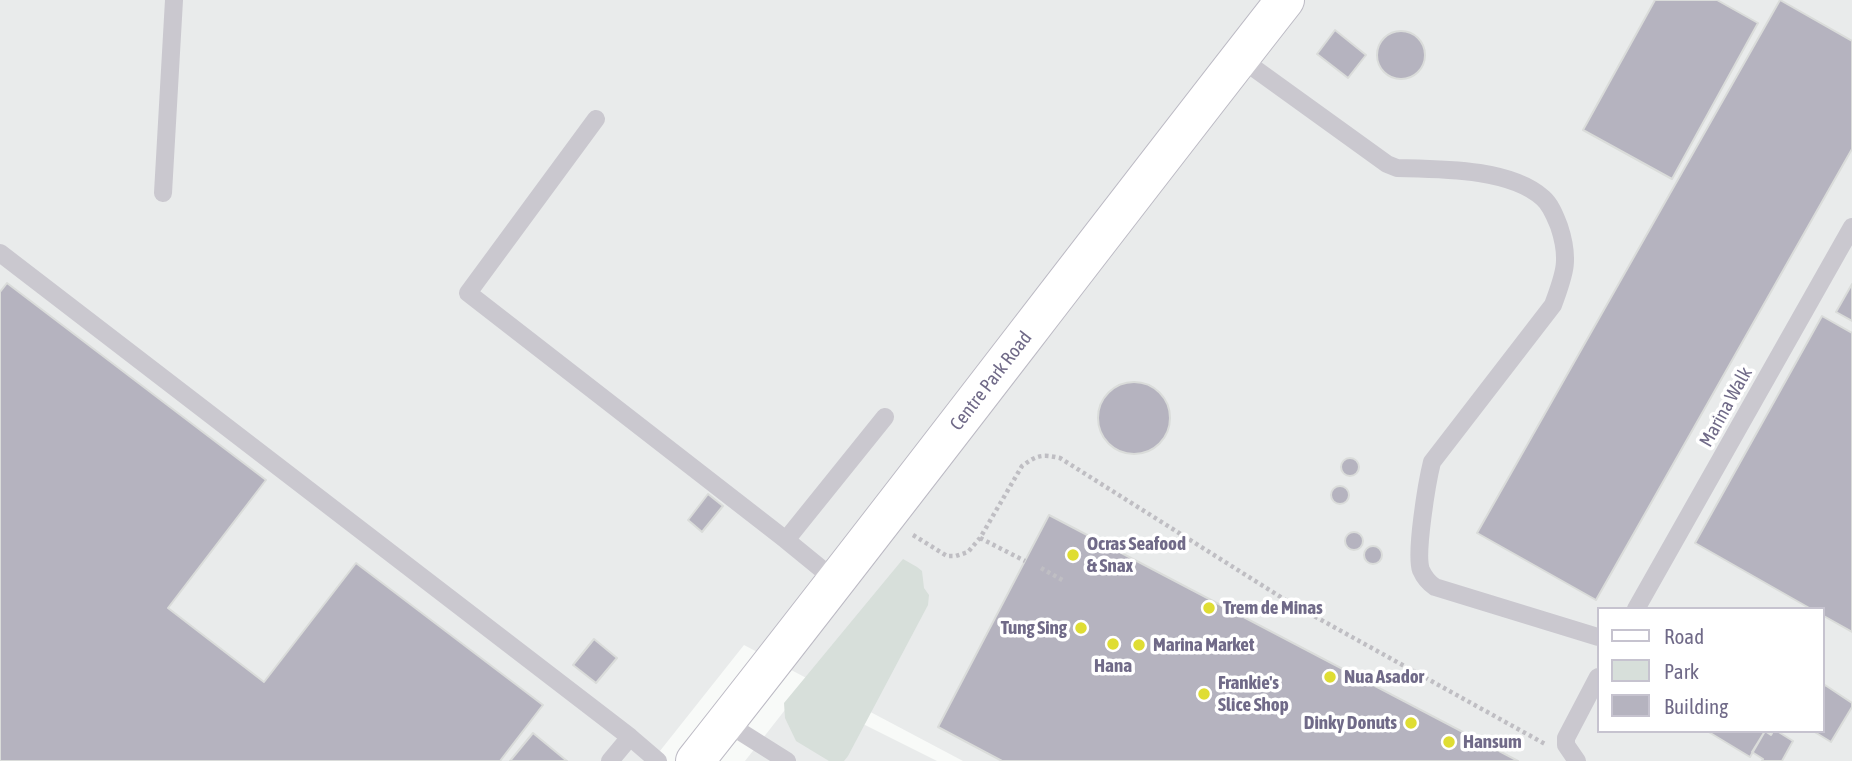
<!DOCTYPE html>
<html>
<head>
<meta charset="utf-8">
<style>
	body { margin:0 }
	#map { position:relative; width:1852px; height:761px; overflow:hidden; background:#f8faf8; font-family:"Asap Condensed",sans-serif }
	canvas { display:block }
	.legend { position:absolute; left:1597px; top:607px; width:228px; height:126px; box-sizing:border-box; background:#fff; border:2px solid #c6c3cf; margin:0; padding:9px 12px; list-style:none; font-size:21px; color:#706a88 }
	.legend li { display:flex; align-items:center; gap:14px; height:35px }
	.legend b { width:35px; border:2px solid #c6c3cf }
</style>
</head>
<body>
<div id="map">
<canvas width="1852" height="761"></canvas>
<ul class="legend">
<li><b style="height:9px;background:#fff"></b>Road</li>
<li><b style="height:19px;background:#d7dfda"></b>Park</li>
<li><b style="height:19px;background:#b5b3bf"></b>Building</li>
</ul>
</div>
<script>
const c = document.querySelector('canvas').getContext('2d');
c.lineJoin = 'round';
function fillPath(path, color) { c.fillStyle = color; c.fill(path, 'evenodd'); }
function trace(path, color, width, dash) { c.strokeStyle = color; c.lineWidth = width; c.lineCap = dash ? 'butt' : 'round'; c.setLineDash(dash || []); c.stroke(path); }
function write(font, color, halo, rows, align = 'center') {
  c.font = font + ' "Asap Condensed",sans-serif'; c.lineWidth = 7; c.setLineDash([]); c.textBaseline = 'middle'; c.strokeStyle = halo; c.fillStyle = color; for (const [text, x, y, turn = 0] of rows) {
    c.save(); c.translate(x, y); c.rotate((+turn || 0) * Math.PI / 180); c.textAlign = isNaN(turn) ? turn : align; if (halo) c.strokeText(text, 0, 0); c.fillText(text, 0, 0); c.restore();
  }
}
const built = new Path2D(`
	M0,0H1852V761H963L744,645L652,761H0ZM1598,609H1822V731H1598Z
	M799,692L937,761H745Z`);
const green = new Path2D(`
	M903,559L917,567L922,571L924,588L929,595L928,605L848,756L844,761H829L796,741L785,718L784,703Z`);
const building = new Path2D(`
	M1655,0H1717L1758,23L1672,179L1583,130Z
	M1780,0L1852,41V149L1596,600L1477,533Z
	M1335,30L1366,55L1348,78L1317,54Z
	M1377 55a24 24 0 1 1 48 0a24 24 0 1 1-48 0Z
	M7,283L266,480L168,608L264,682L356,563L543,705L500,761H0V292Z
	M1852,284V321L1836,312Z
	M1822,316L1852,333V632L1822,615V609H1811L1695,543Z
	M1098 418a36 36 0 1 1 72 0a36 36 0 1 1-72 0Z
	M1341 467a9 9 0 1 1 18 0a9 9 0 1 1-18 0Z
	M1331 495a9 9 0 1 1 18 0a9 9 0 1 1-18 0Z
	M708,494L723,506L702,532L688,520Z
	M1049,515L1518,761H1002L938,727Z
	M1345 541a9 9 0 1 1 18 0a9 9 0 1 1-18 0Z
	M1364 555a9 9 0 1 1 18 0a9 9 0 1 1-18 0Z
	M594,639L617,658L596,683L573,665Z
	M1825,685L1852,703V707L1831,742L1813,731H1822V690Z
	M1707,731H1765L1750,757Z
	M1765,731L1771,735L1773,731H1777L1793,741L1782,761H1762L1763,759L1752,752Z
	M533,733L567,761H510Z`);
const path = new Path2D(`
	M913,535L947,556H956L968,552L980,538L1022,466C1037,455 1042,454 1060,458L1287,601L1545,744
	M980,538L1025,561
	M1041,568L1064,581`);
const lane = new Path2D(`
	M1240,58L1387,164L1397,168C1439,169 1510,168 1543,198C1551,205 1555,216 1559,226C1570,259 1565,273 1553,305L1432,462C1427,482 1415,554 1421,570C1424,577 1429,583 1435,587L1598,637
	M596,119L468,293L786,540L885,417
	M163,193L174,0
	M0,253L630,737L658,761
	M786,540L835,580
	M1636,609L1852,227
	M725,722L787,761
	M610,761L630,737
	M1577,761L1566,745V738L1598,677`);
const secondary = new Path2D(`
	M695,761C894,509 1087,253 1285,0`);
const markers = [
	[1073,555,7,"#dfdd33"],
	[1209,608,7,"#dfdd33"],
	[1081,628,7,"#dfdd33"],
	[1113,644,7,"#dfdd33"],
	[1139,645,7,"#dfdd33"],
	[1330,677,7,"#dfdd33"],
	[1204,694,7,"#dfdd33"],
	[1411,723,7,"#dfdd33"],
	[1449,742,7,"#dfdd33"]
];
const streetNames = [
	["Centre Park Road",991,381,-52],
	["Marina Walk",1726,407,-61]
];
const poiNames = [
	["Ocras Seafood",1087,544],
	["& Snax",1087,566],
	["Trem de Minas",1223,608],
	["Tung Sing",1067,628,"right"],
	["Marina Market",1153,645],
	["Hana",1113,666,"center"],
	["Nua Asador",1344,677],
	["Frankie's",1218,683],
	["Slice Shop",1218,705],
	["Dinky Donuts",1397,723,"right"],
	["Hansum",1463,742]
];
fillPath(built, '#e9ebeb');
fillPath(green, '#d7dfda');
fillPath(building, '#b5b3bf');
trace(building, '#dadcda', 2);
trace(secondary, '#bcbac4', 40);
trace(path, '#bfbec3', 4.5, [3.5, 3.5]);
trace(lane, '#cac8cf', 18);
trace(secondary, '#fff', 38);
for (const [x, y, r, color] of markers) { const dot = new Path2D(); dot.arc(x, y, r, 0, 2 * Math.PI); c.fillStyle = color; c.fill(dot); trace(dot, '#fff', 2.5); }
write('19px', '#706a88', '#fff', streetNames);
write('bold 19px', '#706a88', '#fff', poiNames, 'left');
</script>
</body>
</html>
